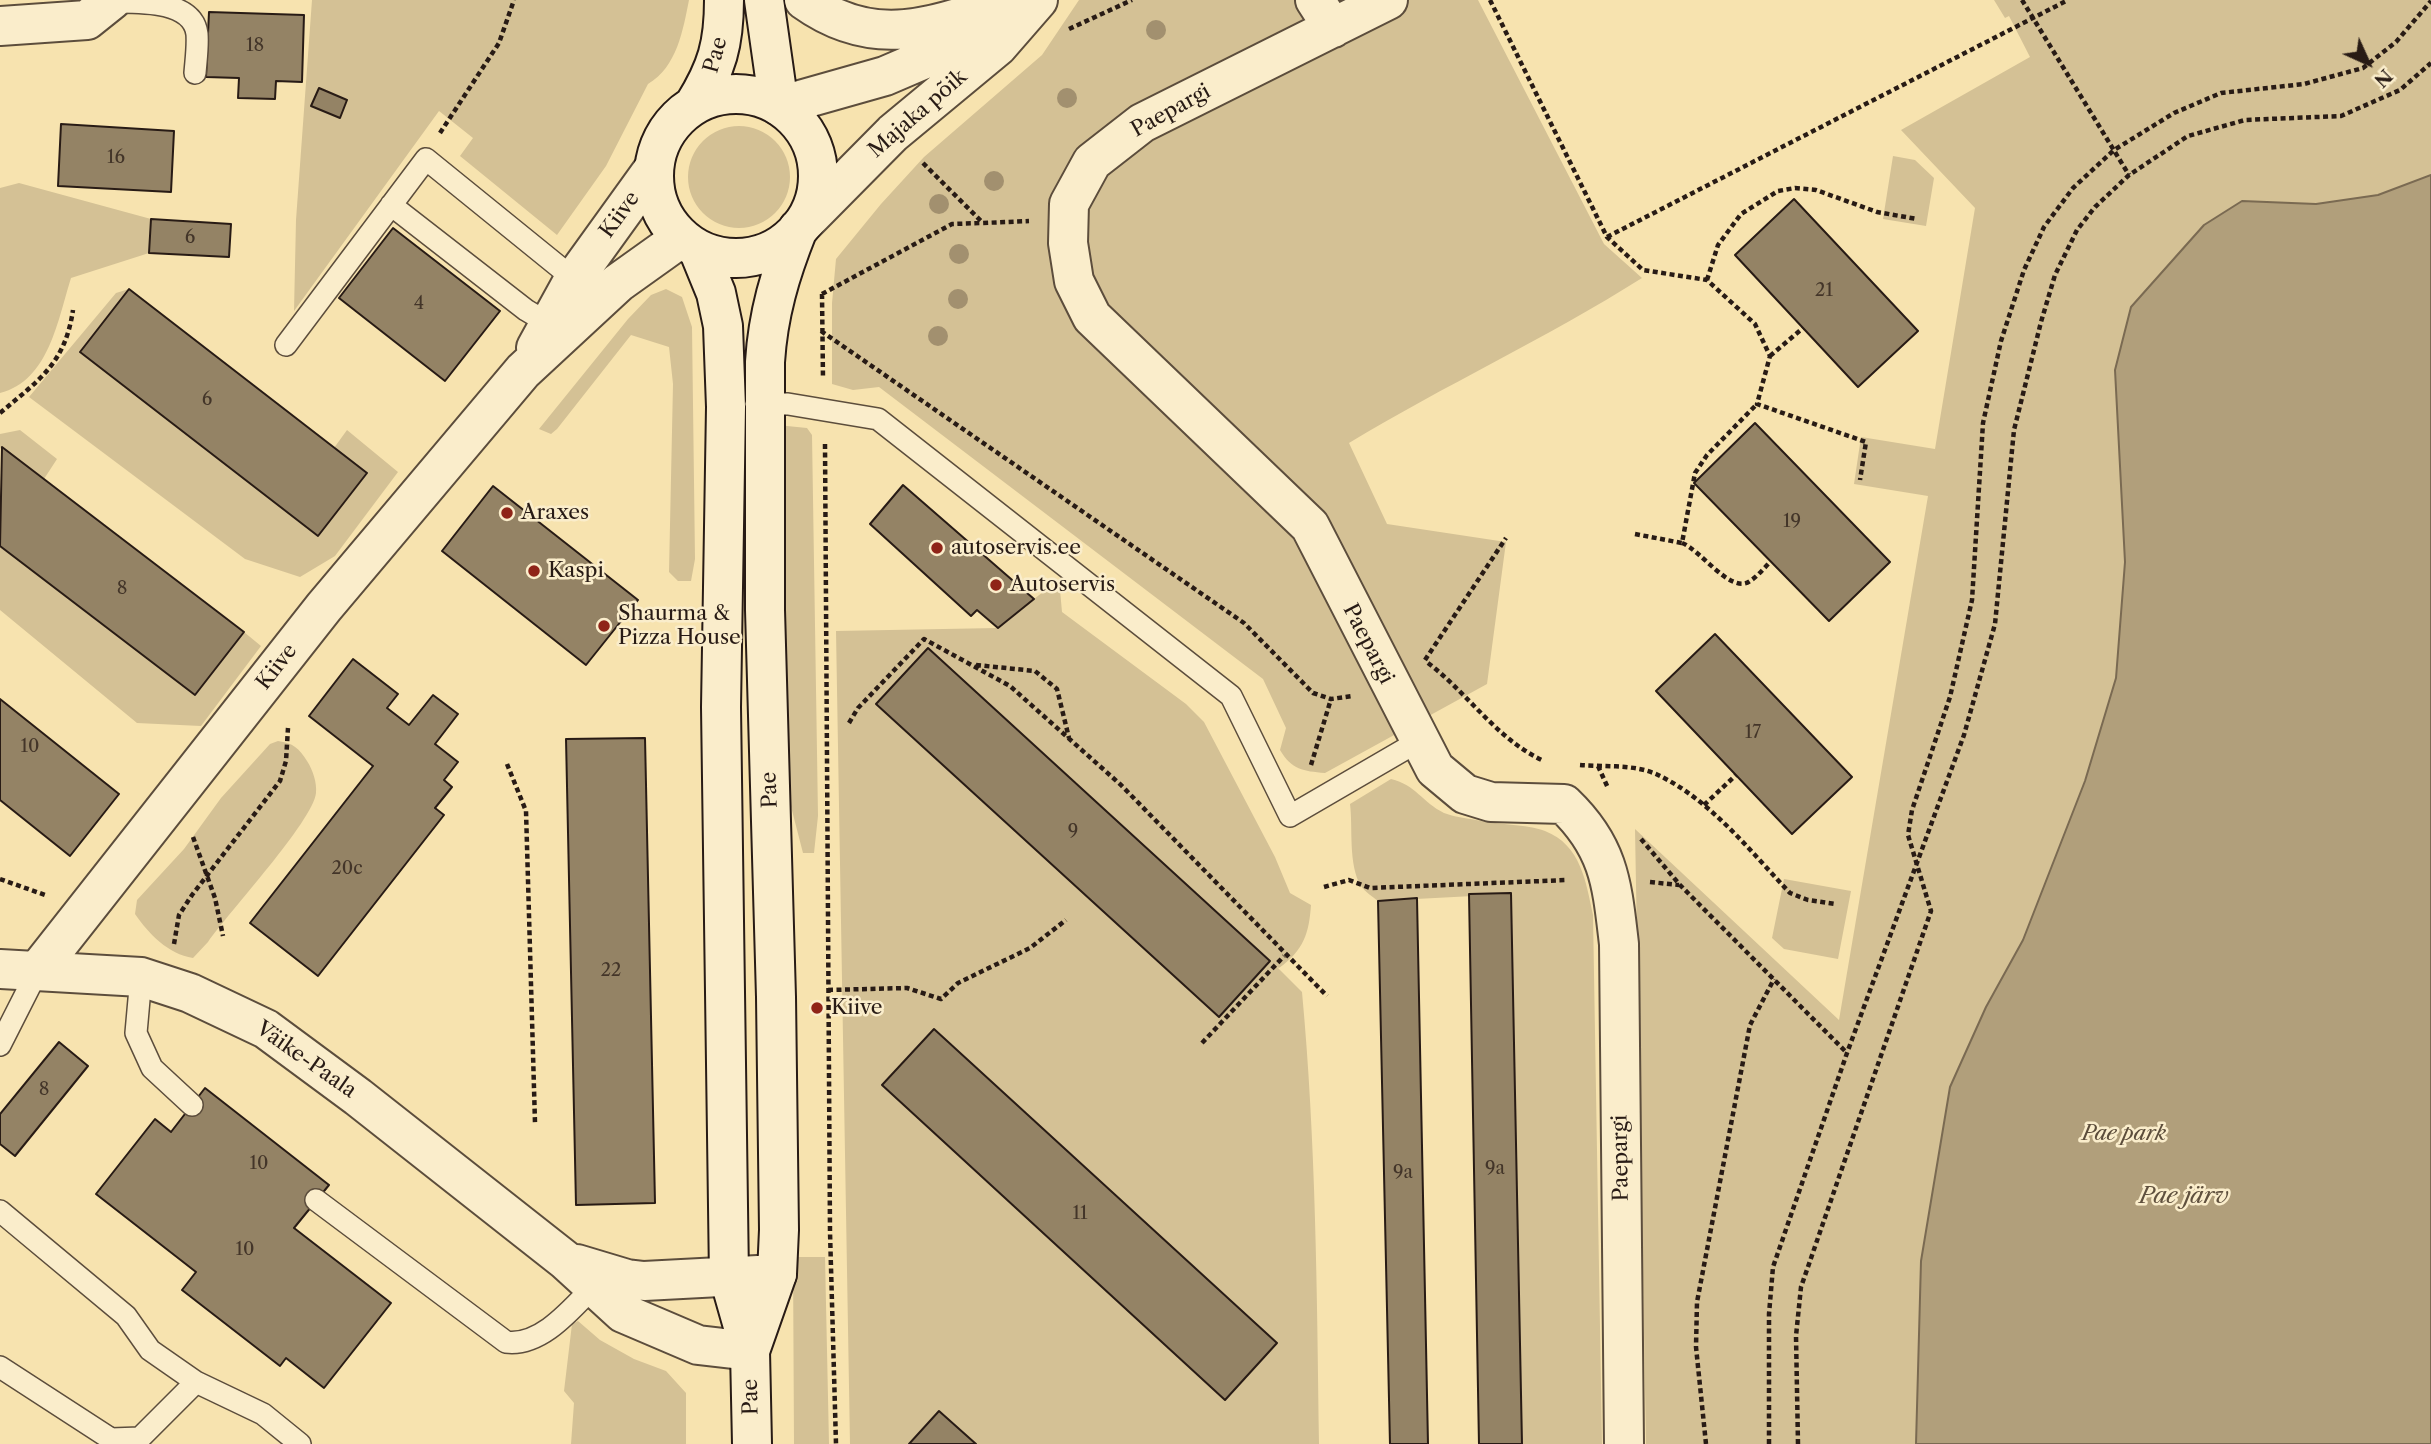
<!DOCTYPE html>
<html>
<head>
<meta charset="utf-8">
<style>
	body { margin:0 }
	#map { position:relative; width:2431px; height:1444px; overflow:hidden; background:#f7e3af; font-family:"Libre Caslon Text",serif }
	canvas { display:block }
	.north { position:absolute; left:2333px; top:28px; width:70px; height:70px; -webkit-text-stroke:5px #faedcb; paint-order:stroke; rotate:135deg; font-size:19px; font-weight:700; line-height:28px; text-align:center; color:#281b15 }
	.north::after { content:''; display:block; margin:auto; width:24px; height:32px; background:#281b15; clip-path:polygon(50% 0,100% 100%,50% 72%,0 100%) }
</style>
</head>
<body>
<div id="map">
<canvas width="2431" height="1444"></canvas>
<div class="north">N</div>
</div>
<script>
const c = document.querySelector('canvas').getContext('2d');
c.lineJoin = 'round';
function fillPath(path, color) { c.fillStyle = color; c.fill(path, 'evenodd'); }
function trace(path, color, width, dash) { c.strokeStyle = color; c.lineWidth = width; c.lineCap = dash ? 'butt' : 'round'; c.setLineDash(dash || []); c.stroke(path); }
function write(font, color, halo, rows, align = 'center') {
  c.font = font + ' "Libre Caslon Text",serif'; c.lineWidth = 5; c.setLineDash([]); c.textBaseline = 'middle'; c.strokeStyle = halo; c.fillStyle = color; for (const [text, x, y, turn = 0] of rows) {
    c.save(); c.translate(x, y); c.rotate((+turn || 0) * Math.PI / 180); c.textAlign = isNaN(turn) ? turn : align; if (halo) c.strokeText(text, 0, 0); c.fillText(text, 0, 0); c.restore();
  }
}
const green = new Path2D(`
	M312,0H689C683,30 677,67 648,84L606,166L557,235L460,156L473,138L439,111L294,311L296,220Z
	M1079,0H1478L1604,244L1642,278C1547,338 1445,385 1349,443L1387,524L1506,542L1487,684L1325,773C1303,771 1292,770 1280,750L1286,728L1263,679L879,387L853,390L832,384V303L836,259L881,204L924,157L1042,55Z
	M1994,0H2431V1444H1646L1635,829L1839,1020L1928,496L1854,484L1861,437L1935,449L1975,208L1901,130L2030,57L2009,16L2005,18Z
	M688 177a51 51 0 1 1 102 0a51 51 0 1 1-102 0Z
	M1893,156L1915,160L1934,178L1926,226L1883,219Z
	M19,183L151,219L149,253L71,278C58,319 49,381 0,393V188Z
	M129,289L80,352L318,536L367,474L334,448L347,430L398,472L335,556L300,577L245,559L29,397L116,293Z
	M666,289L682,297L692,327L695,559L691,581H678L669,572L673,384L669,347L631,335L557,429L551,434L539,429L628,319L651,295Z
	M777,425L807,428L812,435L818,816L814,853H803L788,795Z
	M20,430L57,459L44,479L2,447L0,449V434Z
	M0,546L195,695L244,632L261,646L201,726L137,723L0,610Z
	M1053,589L1060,590L1062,612L1186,704L1204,722L1275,857L1290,893L1311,905C1309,933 1304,950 1279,968L1276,966L1302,992C1316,1142 1317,1293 1319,1444H850L836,631L997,628L1043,592Z
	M278,741C293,743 299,748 307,761C313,770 317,783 316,793C313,821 229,912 208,942L193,958C168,954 149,934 135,914L137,900L184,849L221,798L270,744Z
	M1391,779C1416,785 1422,802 1444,813C1454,817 1466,818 1476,820C1496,825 1527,824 1545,831C1581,845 1586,882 1593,915L1602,1444H1522L1511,894L1378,901C1373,897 1365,892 1361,886C1348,865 1353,827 1350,804Z
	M1784,879L1851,891L1838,959L1784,949L1772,938Z
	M793,1257H825L829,1444H794Z
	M578,1321L600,1340L634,1359L666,1371L686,1393V1444H571L574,1403L564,1391L572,1324Z`);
const water = new Path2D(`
	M2431,175V1444H1916L1921,1261L1950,1087L1986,1007L2023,940L2085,781L2116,678L2125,562L2115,370L2131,307L2204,225L2242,201L2316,204L2378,195Z`);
const building = new Path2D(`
	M209,12L304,15L302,82L276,81L275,99L238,98L239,78L206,77Z
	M319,88L347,100L340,118L311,106Z
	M61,124L174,131L171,192L58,186Z
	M1794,199L1918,331L1858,387L1735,255Z
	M151,219L231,224L229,257L149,253Z
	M393,228L500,311L445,381L339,298Z
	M129,289L367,473L318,536L80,352Z
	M1755,423L1890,562L1829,621L1694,483Z
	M2,447L244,632L195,695L0,546Z
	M903,485L1034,599L998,628L977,610L971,616L870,524Z
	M493,486L638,600L586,665L442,551Z
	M1715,634L1852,777L1792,834L1656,691Z
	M928,648L1270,961L1219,1017L876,704Z
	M353,659L398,694L387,708L409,725L433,695L458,714L435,744L458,762L444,780L452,787L435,808L444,815L318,976L250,923L373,766L309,716Z
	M0,699L119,794L70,856L0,800Z
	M645,738L655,1203L576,1205L566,739Z
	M1511,893L1522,1444H1479L1469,894Z
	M1417,898L1428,1444H1390L1378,901Z
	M934,1029L1277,1343L1225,1400L882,1085Z
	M59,1042L88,1066L15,1156L0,1144V1114Z
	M205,1088L329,1185L294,1228L391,1303L324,1388L286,1358L280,1366L182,1290L196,1272L96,1194L155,1119L171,1132Z
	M939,1411L976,1444H909Z`);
const path = new Path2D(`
	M1490,0L1607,237L1643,270L1707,280L1755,324L1770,356L1757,404L1866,442L1860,480
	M2022,0L2129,175
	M1069,29L1132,0
	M440,133L499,43L514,0
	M923,163L983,223L1029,221
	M1607,237L2068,0
	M1707,280L1718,245L1741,214L1778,191L1795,188L1816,190L1877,212L1917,219
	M822,294L823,379
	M822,294L952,224L982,223
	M821,331L1244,623L1313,693L1331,699L1352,696
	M1770,356L1803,328
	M0,413C39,380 65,364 73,310
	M825,444L830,1232L836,1444
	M1635,534L1682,543L1695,473L1707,455L1757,404
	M1682,543C1701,550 1731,595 1750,581C1758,576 1764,568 1771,561
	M1425,660L1506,538
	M1428,663C1468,693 1497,740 1544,761
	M976,665L1035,671L1057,689L1069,738
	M849,723L858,708L924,639L1010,686L1121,785L1327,996
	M507,764L526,811L535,1123
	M1311,765L1331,699
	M1580,765C1604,767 1633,764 1656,774C1710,799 1750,851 1790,893L1808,900L1836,904
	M1598,766L1608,788
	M1704,805L1736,775
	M193,837L215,898L223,936
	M1641,839L1680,885L1847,1053
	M0,879L45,895
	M1650,882L1679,885
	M1324,887L1349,880L1370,888L1567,880
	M174,944L179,915L192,895L280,781L286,761L288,728
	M828,990L907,988L941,999L958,983L1030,948L1066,920
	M1202,1043L1284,956
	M1706,1444L1696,1347L1697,1302L1750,1025L1774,979
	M1769,1444V1314L1773,1267L1847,1053L1964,735L1995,624L2014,430L2041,322L2055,275L2077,230L2095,207L2129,175L2188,136L2245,120L2341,116L2400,90L2431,63
	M1798,1444L1796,1336L1801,1287L1931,911L1908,835L1912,810L1950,697L1972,600L1983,423L2001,341L2024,270L2044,227L2073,188L2114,150L2174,113L2221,93L2304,84L2363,68L2396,42L2431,1`);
const service = new Path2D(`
	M112,2C139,2 193,0 197,34C198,46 196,60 195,73
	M391,205L526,310L548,323
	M286,345L426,159L574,279
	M756,404H788L878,419L1231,696L1290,816L1419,741
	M141,977L136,1033L152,1068L192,1105
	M0,1045L38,970
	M316,1200L506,1342C544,1347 576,1303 600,1280
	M0,1211L126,1316L150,1350L196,1382L263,1414L300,1444
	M0,1367L111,1439L140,1438L196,1382`);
const minor = new Path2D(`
	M1315,0L1333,28
	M1388,0L1142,123L1092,162L1069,204L1068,243L1074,281L1092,317L1310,526L1435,769L1465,794L1491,802L1564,804C1610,848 1612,885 1619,944L1624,1444
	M0,26L87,20L112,0
	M536,348L574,279L654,168
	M0,969L141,977L190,993L266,1029L358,1097L565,1260L623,1313L698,1345L750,1351
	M38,970L324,607L523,371L618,283L681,238
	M577,1264L627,1279L644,1281L777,1274`);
const tertiary = new Path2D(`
	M804,0C864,43 917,33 982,10
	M779,106L885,76L948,49L1008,0
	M798,229L893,133L998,46L1038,0`);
const secondary = new Path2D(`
	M764,0L779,106
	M654 176a82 82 0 1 1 164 0a82 82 0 1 1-164 0Z
	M694,105C717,68 724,44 724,0
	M698,249L716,293L723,326L726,407L721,707L729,1277L750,1351L752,1444
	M750,1351L777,1274L779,1230L776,997L765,610V362C768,314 780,274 798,229`);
const trees = [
	[1156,30],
	[1067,98],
	[994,181],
	[939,204],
	[959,254],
	[958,299],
	[938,336]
];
const markers = [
	[507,513,7,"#8f2418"],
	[937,548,7,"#8f2418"],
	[534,571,7,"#8f2418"],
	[996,585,7,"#8f2418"],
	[604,626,7,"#8f2418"],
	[817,1008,7,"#8f2418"]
];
const numberNames = [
	["18",255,46],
	["16",116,158],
	["6",190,238],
	["21",1824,291],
	["4",419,304],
	["6",207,400],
	["19",1792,522],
	["8",122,589],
	["17",1753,733],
	["10",30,747],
	["9",1073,832],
	["20c",347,869],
	["22",611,971],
	["8",44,1090],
	["10",259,1164],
	["9a",1495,1169],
	["9a",1403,1173],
	["11",1080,1214],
	["10",245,1250]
];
const streetNames = [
	["Pae",716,55,-74],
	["Paepargi",1171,111,-29],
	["Majaka põik",918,114,-41],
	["Kiive",620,215,-54],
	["Paepargi",1368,644,63],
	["Kiive",277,667,-52],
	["Pae",770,790,-92],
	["Väike-Paala",306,1060,35],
	["Paepargi",1621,1158,-91],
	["Pae",751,1397,-91]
];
const poiNames = [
	["Araxes",521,513],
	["autoservis.ee",951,548],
	["Kaspi",548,571],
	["Autoservis",1010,585],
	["Shaurma &",618,614],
	["Pizza House",618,638],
	["Kiive",831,1008]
];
const parkNames = [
	["Pae park",2124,1134]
];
const waterNames = [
	["Pae järv",2184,1196]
];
fillPath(green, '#d4c195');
fillPath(water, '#b19f7b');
trace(water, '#7a6a52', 2);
fillPath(building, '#948365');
trace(building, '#281b15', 2);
trace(service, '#5c4d3c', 24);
trace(minor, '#5c4d3c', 42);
trace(tertiary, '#5c4d3c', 42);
trace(secondary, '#281b15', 42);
trace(path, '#281b15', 4.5, [5, 3.5]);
trace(service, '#faedcb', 21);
trace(minor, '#faedcb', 38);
trace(tertiary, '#faedcb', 38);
trace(secondary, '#faedcb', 38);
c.fillStyle = '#a2906f';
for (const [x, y] of trees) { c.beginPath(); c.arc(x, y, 10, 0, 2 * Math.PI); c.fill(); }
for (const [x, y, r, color] of markers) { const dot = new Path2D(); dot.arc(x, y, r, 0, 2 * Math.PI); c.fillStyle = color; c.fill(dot); trace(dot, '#faedcb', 2.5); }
write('18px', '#433529', null, numberNames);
write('21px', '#281b15', '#faedcb', streetNames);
write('21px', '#281b15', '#faedcb', poiNames, 'left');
write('italic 21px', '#5c4d3b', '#faedcb', parkNames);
write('italic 23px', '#5f503e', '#faedcb', waterNames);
</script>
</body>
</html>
